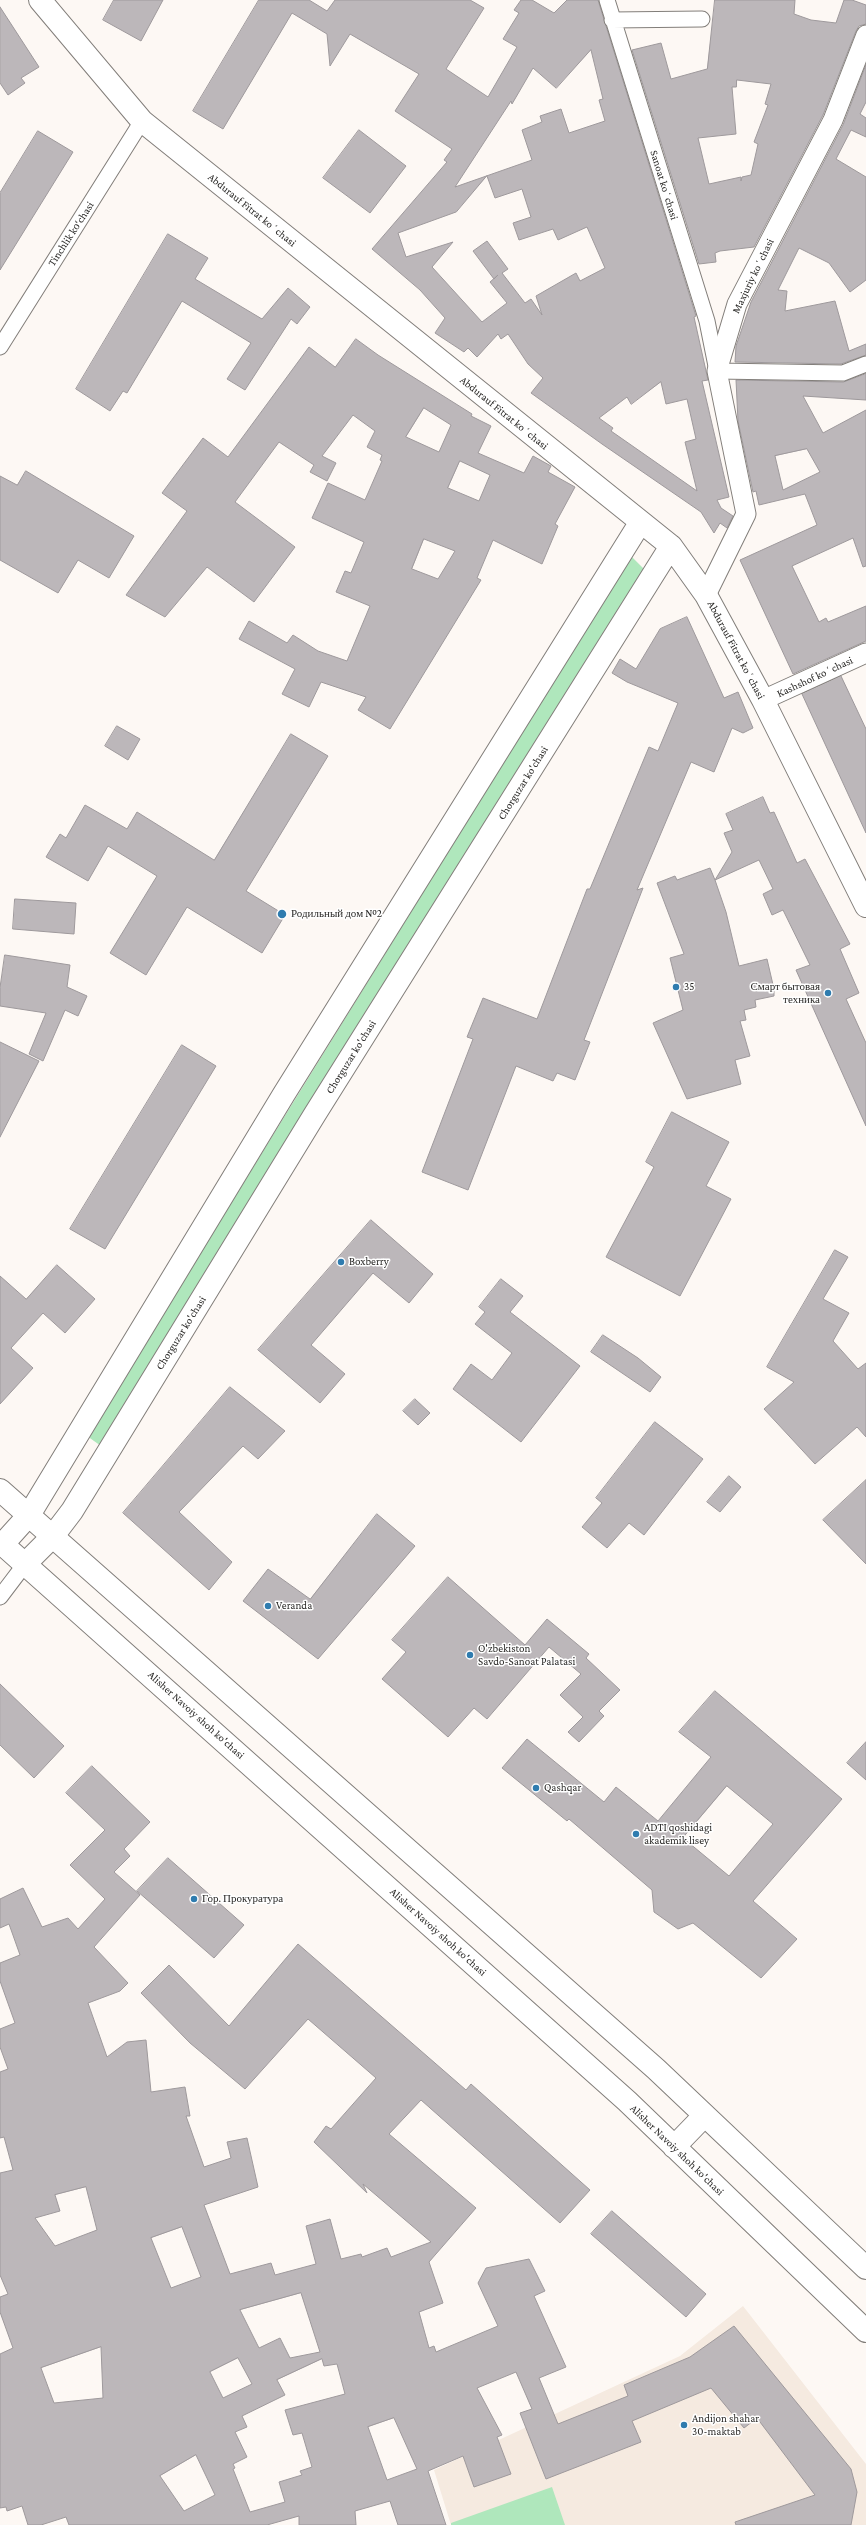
<!DOCTYPE html>
<html>
<head>
<meta charset="utf-8">
<style>
	body { margin:0 }
	canvas { display:block; background:#fdf8f4 }
</style>
</head>
<body>
<canvas width="866" height="2525"></canvas>
<script>
const c = document.querySelector('canvas').getContext('2d');
c.lineJoin = 'round';
function fillPath(path, color) { c.fillStyle = color; c.fill(path, 'evenodd'); }
function trace(path, color, width, dash) { c.strokeStyle = color; c.lineWidth = width; c.lineCap = dash ? 'butt' : 'round'; c.setLineDash(dash || []); c.stroke(path); }
function write(font, color, halo, rows, align = 'center') {
  c.font = font + ' "Crimson Pro",serif'; c.lineWidth = 3; c.setLineDash([]); c.textBaseline = 'middle'; c.strokeStyle = halo; c.fillStyle = color; for (const [text, x, y, turn = 0] of rows) {
    c.save(); c.translate(x, y); c.rotate((+turn || 0) * Math.PI / 180); c.textAlign = isNaN(turn) ? turn : align; if (halo) c.strokeText(text, 0, 0); c.fillText(text, 0, 0); c.restore();
  }
}
const built = new Path2D(`
	M743,2306L866,2464V2525H451L434,2470L680,2356Z`);
const green = new Path2D(`
	M631,556L645,570L101,1446L87,1436Z
	M552,2487L565,2525H451V2523Z`);
const building = new Path2D(`
	M114,0H163L141,41L103,20Z
	M259,0H309L327,11L335,0H470L484,8L446,69L488,97L517,47L503,39L519,13L514,10L521,0H532L554,13L567,0H598L696,316L694,317L708,380L702,381L729,497L717,500L721,508L733,516L727,528L720,523L714,533L701,512L602,444L531,393L543,378L528,364L508,334L501,339L498,334L477,357L468,348L464,352L435,333L445,318L420,290L372,249L447,162L444,160L452,149L395,111L419,74L350,34L330,66L327,34L292,13L223,129L193,111ZM591,50L603,99L599,100L605,121L569,133L561,109L540,116L542,122L522,130L532,160L455,187L511,101L512,104L533,68L556,88ZM487,176L495,198L522,189L531,217L513,223L519,240L553,229L558,240L587,227L605,268L580,281L576,273L536,296L542,315L531,299L525,303L502,273L508,269L487,241L473,251L494,279L498,275L490,282L507,303L482,322L432,267L453,242L406,257L398,233L456,212ZM661,382L666,404L687,399L696,439L685,442L697,491L611,431L613,428L599,418L627,397L631,404Z
	M715,0H795L794,14L811,20L836,23L844,0H852L866,5V24L859,26L856,31L823,115L754,247L720,251L715,253L716,262L699,264L632,50L661,43L671,79L707,69ZM737,80L771,84L765,104L768,105L754,142L758,144L751,175L742,177L741,181V177L709,184L698,138L736,134L732,87H736Z
	M0,7L39,67L21,78L25,83L8,95L0,83Z
	M866,65V102L860,114L866,118V137L851,130L836,159L866,177V280L850,292L829,263L799,248L778,290L787,291L785,311L835,301L849,351L866,344V355L841,364L735,362L736,346L751,302L843,125Z
	M359,130L406,166L370,213L323,178Z
	M38,131L73,152L0,270V193Z
	M168,234L208,258L195,279L262,319L288,288L310,307L297,324L291,319L245,390L227,379L251,343L182,301L127,393L123,391L110,411L76,389Z
	M356,339L378,355L472,414L471,416L491,426L478,453L524,473L533,456L551,466L548,472L575,487L555,524L558,526L542,564L493,540L477,578L481,580L390,729L358,710L366,697L321,682L309,707L282,694L295,669L239,639L249,621L287,643L293,635L318,651L347,661L370,606L336,592L345,571L351,573L364,542L312,518L328,483L365,500L382,461L380,460L382,455L367,447L375,431L353,415L322,456L336,463L327,481L310,472L314,465L279,442L235,502L295,547L254,602L207,567L165,617L126,595L187,511L162,493L203,438L228,457L309,347L335,367ZM424,408L451,425L439,452L406,437ZM460,461L490,475L479,501L448,488ZM424,539L455,551L438,579L412,569Z
	M866,374V400L803,396L823,433L866,410V566L863,567L853,538L792,566L819,622L826,618L828,622L866,606V641L793,674L740,560L817,525L805,494L759,505L756,491L753,492L738,421L736,380L843,382ZM807,449L820,472L783,490L775,456Z
	M26,471L134,536L109,578L78,560L58,593L0,560V476L17,485Z
	M687,617L724,698L738,692L753,728L743,733L732,728L714,772L691,762L637,890L643,888L584,1040L590,1042L575,1080L557,1073L553,1081L516,1066L468,1190L422,1172L473,1039L467,1037L483,998L537,1019L587,889H590L649,747L658,751L678,703L627,682L612,673L620,659L636,669L660,629Z
	M841,676L866,729V833L802,694Z
	M117,726L140,739L128,760L105,746Z
	M291,734L328,756L246,891L285,915L262,953L187,907L146,975L110,953L157,876L108,846L88,881L46,857L60,834L66,838L85,805L127,829L137,812L214,860Z
	M763,797L770,813L774,812L797,863L805,859L850,944L840,949L859,993L846,999L866,1043V1126L796,970L810,965L783,910L772,915L763,894L773,889L759,860L715,880L726,912L739,966L767,959L774,989V996L755,1000L756,1007L744,1010L746,1020L740,1021L750,1056L735,1060L741,1084L687,1099L653,1023L683,1010L670,958L684,954L657,883L675,876L677,880L710,868L715,880L732,852L724,833L733,830L726,814Z
	M15,899L76,903L74,934L13,929Z
	M5,955L70,965L67,987L87,996L78,1016L65,1010L43,1061L29,1054L46,1013L0,1006V988Z
	M0,1042L39,1061L0,1137Z
	M182,1045L216,1066L105,1249L70,1229Z
	M672,1112L729,1142L706,1186L731,1199L680,1296L606,1257L654,1167L646,1162Z
	M371,1220L433,1274L409,1303L373,1273L311,1345L345,1374L320,1403L258,1350Z
	M835,1250L848,1257L823,1299L849,1313L833,1341L858,1369L866,1363V1437L857,1427L815,1464L764,1409L794,1382L767,1367Z
	M57,1265L95,1299L65,1333L43,1313L11,1348L33,1368L0,1404V1276L26,1299Z
	M501,1279L523,1296L510,1312L580,1366L521,1442L453,1389L471,1364L492,1380L512,1353L475,1324L485,1312L479,1307Z
	M603,1335L638,1358L661,1377L650,1392L591,1352Z
	M230,1387L285,1431L258,1459L243,1446L179,1512L232,1562L209,1590L123,1513Z
	M415,1399L430,1413L418,1425L403,1411Z
	M655,1422L703,1459L644,1535L629,1523L607,1548L582,1527L602,1503L596,1498Z
	M729,1476L741,1487L720,1512L707,1502Z
	M866,1480V1564L823,1520Z
	M377,1514L415,1546L318,1659L243,1601L268,1569L310,1599Z
	M448,1577L525,1645L547,1619L589,1654L586,1658L620,1690L599,1711L604,1716L579,1742L568,1732L583,1717L560,1695L581,1674L549,1647L487,1719L474,1708L448,1737L382,1679L406,1652L392,1640Z
	M0,1684L64,1746L34,1778L0,1745Z
	M715,1691L842,1799L753,1901L797,1939L761,1978L693,1923L678,1929L654,1912L652,1890L569,1819L567,1821L502,1768L527,1739L604,1802L616,1787L658,1821L711,1757L679,1732ZM727,1786L773,1824L729,1876L683,1838Z
	M866,1742V1780L847,1763Z
	M92,1766L150,1822L124,1849L130,1856L114,1872L140,1895L94,1947L128,1983L120,1991L88,2003L107,2057L127,2042L146,2040L151,2092L185,2087L190,2116H186L204,2167L231,2158L227,2142L247,2138L258,2187L204,2205L230,2274L271,2263L275,2275L316,2264L306,2226L330,2219L341,2259L361,2254L362,2257L387,2248L391,2257L431,2242L363,2184L367,2193L314,2142L326,2126L331,2129L376,2078L308,2019L245,2089L190,2043L141,1993L169,1965L229,2026L298,1944L466,2090L471,2084L590,2190L560,2223L421,2100L389,2134L476,2208L429,2262L443,2303L419,2312L429,2348L434,2346L436,2352L498,2326L478,2283L486,2268L529,2259L545,2291L534,2296L566,2367L539,2378L558,2424L628,2396L624,2385L690,2357L734,2326L851,2469L857,2492L851,2525H736L735,2522L815,2495L757,2418L744,2428L711,2388L632,2421L641,2442L546,2479L520,2413L532,2409L516,2372L477,2388L502,2435L497,2437L511,2474L474,2487L463,2456L428,2471L446,2525H398L390,2501L355,2511L356,2525H299V2516L267,2525H69L66,2517L41,2525H28L22,2506L7,2511L6,2507L0,2508V2354L13,2348L0,2312V2297L8,2294L0,2275V2173L13,2170L4,2137L0,2138V2072L8,2069L0,2047V2029L15,2023L0,1981V1963L20,1955L9,1924L0,1928V1899L23,1888L42,1927L68,1918L78,1929L105,1899L70,1865L105,1830L66,1793ZM86,2187L97,2230L55,2246L35,2218L60,2211L55,2195ZM182,2227L201,2277L171,2288L151,2238ZM301,2293L320,2352L290,2358L280,2338L259,2348L240,2310ZM101,2347L103,2398L54,2403L41,2368ZM238,2358L252,2384L223,2398L210,2372ZM322,2359L324,2366L337,2364L345,2394L285,2410L293,2435L302,2433L312,2467L300,2471L302,2475L279,2482L285,2502L250,2512L233,2469L235,2468L233,2464L247,2457L235,2432L247,2427L242,2416L285,2395L277,2380ZM394,2418L417,2469L387,2480L368,2427ZM196,2455L215,2495L184,2511L160,2476Z
	M168,1858L244,1925L214,1958L137,1891Z
	M612,2211L706,2294L686,2317L591,2234Z`);
const minor = new Path2D(`
	M607,0L707,321L717,371L843,373L866,364
	M612,20L702,19
	M0,347L142,121
	M0,1597L25,1564`);
const tertiary = new Path2D(`
	M706,595L746,514L717,371L737,304L833,120L866,35
	M763,700L866,653`);
const secondary = new Path2D(`
	M40,0L142,121L671,546L706,595L763,700L866,906
	M3,1544L29,1515L284,1094L640,523
	M25,1564L53,1536L72,1511L315,1114L671,546`);
const primary = new Path2D(`
	M0,1490L656,2069L866,2268
	M0,1542L627,2101L866,2331
	M674,2147L704,2116`);
const markers = [
	[282,914,5,"#2f7caf"],
	[676,987,4,"#2f7caf"],
	[828,993,4,"#2f7caf"],
	[341,1262,4,"#2f7caf"],
	[268,1606,4,"#2f7caf"],
	[470,1655,4,"#2f7caf"],
	[536,1788,4,"#2f7caf"],
	[636,1834,4,"#2f7caf"],
	[194,1899,4,"#2f7caf"],
	[684,2425,4,"#2f7caf"]
];
const streetNames = [
	["Sanoat koʻchasi",664,185,73],
	["Abdurauf Fitrat koʻchasi",252,210,39],
	["Tinchlik kо‘chasi",71,234,-57],
	["Maxjuriy koʻchasi",753,276,-64],
	["Abdurauf Fitrat koʻchasi",504,413,39],
	["Abdurauf Fitrat koʻchasi",736,650,62],
	["Kashshof koʻchasi",815,677,-25],
	["Chorguzar ko'chasi",523,783,-58],
	["Chorguzar ko'chasi",351,1057,-58],
	["Chorguzar ko'chasi",181,1333,-58],
	["Alisher Navoiy shoh ko'chasi",196,1715,42],
	["Alisher Navoiy shoh ko'chasi",438,1932,42],
	["Alisher Navoiy shoh ko'chasi",677,2150,44]
];
const poiNames = [
	["Родильный дом №2",291,914],
	["35",684,987],
	["Смарт бытовая",820,987,"right"],
	["техника",820,1000,"right"],
	["Boxberry",349,1262],
	["Veranda",276,1606],
	["O'zbekiston",478,1649],
	["Savdo-Sanoat Palatasi",478,1662],
	["Qashqar",544,1788],
	["ADTI qoshidagi",644,1828],
	["akademik lisey",644,1841],
	["Гор. Прокуратура",202,1899],
	["Andijon shahar",692,2419],
	["30-maktab",692,2432]
];
fillPath(built, '#f5eae0');
fillPath(green, '#afe7bc');
fillPath(building, '#bcb7ba');
trace(building, '#9e999c', 1);
trace(minor, '#827e7a', 17);
trace(tertiary, '#827e7a', 21);
trace(secondary, '#827e7a', 24);
trace(primary, '#827e7a', 24);
trace(minor, '#fff', 15);
trace(tertiary, '#fff', 19);
trace(secondary, '#fff', 22);
trace(primary, '#fff', 22);
for (const [x, y, r, color] of markers) { const dot = new Path2D(); dot.arc(x, y, r, 0, 2 * Math.PI); c.fillStyle = color; c.fill(dot); trace(dot, '#fff', 1.5); }
write('11px', '#2a2927', '#fff', streetNames);
write('11px', '#2a2927', '#fff', poiNames, 'left');
</script>
</body>
</html>
